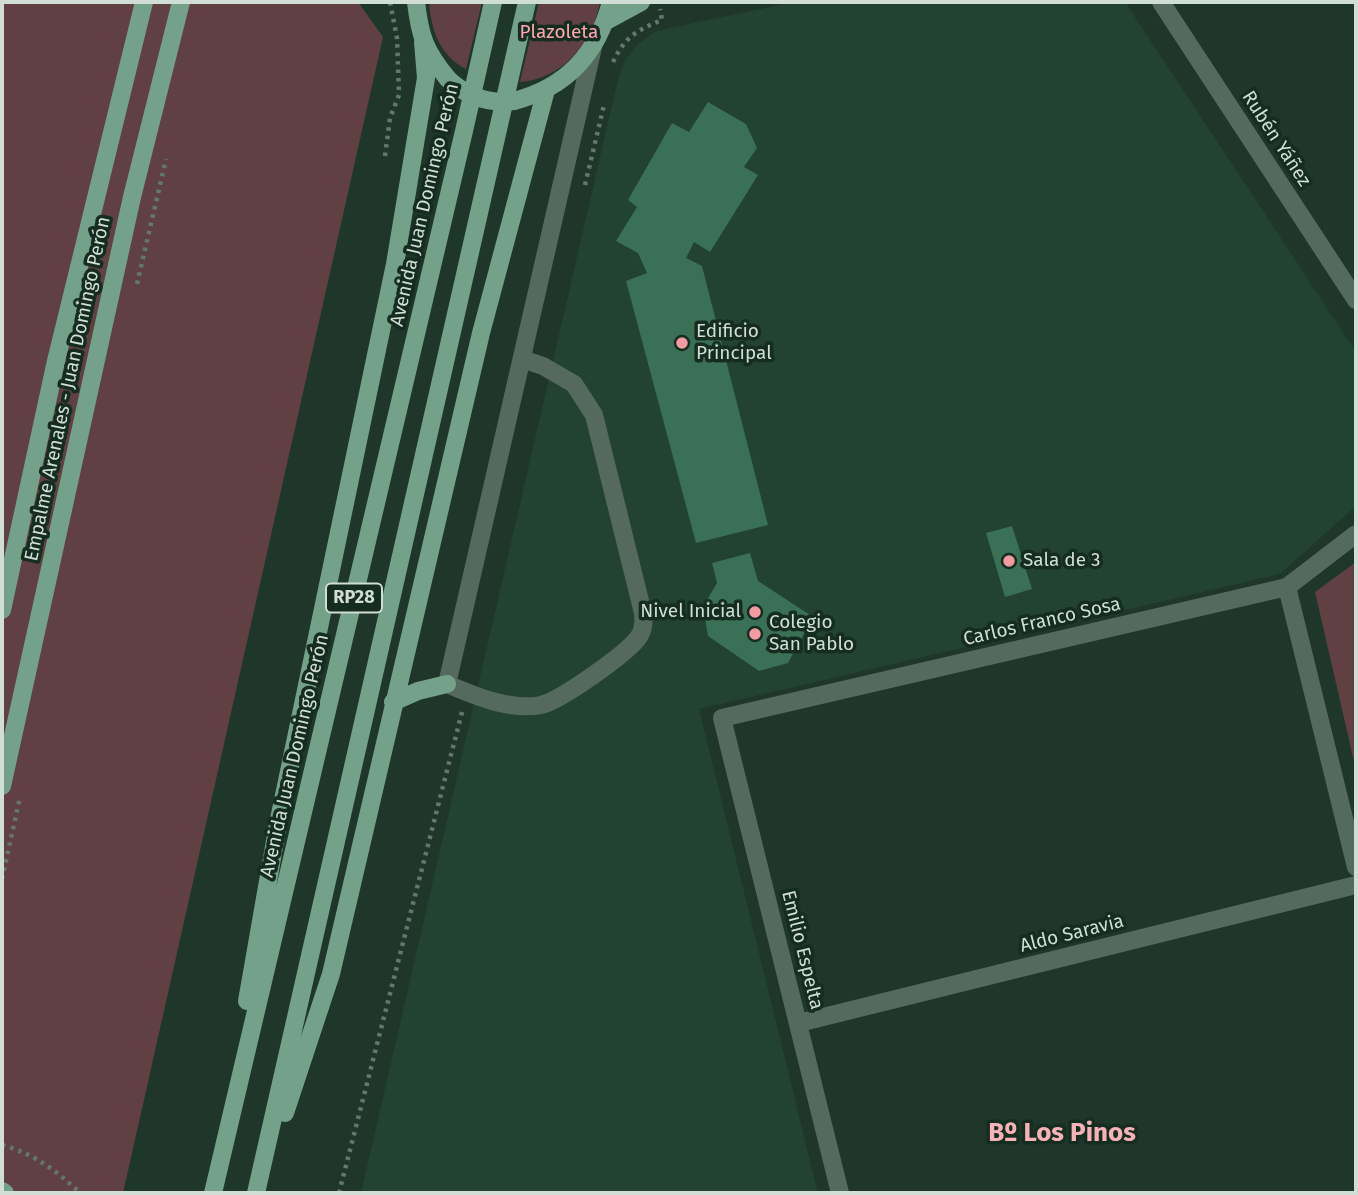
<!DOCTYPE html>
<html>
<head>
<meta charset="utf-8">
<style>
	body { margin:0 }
	#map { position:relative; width:1358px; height:1195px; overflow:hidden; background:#1f372b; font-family:"Fira Sans",sans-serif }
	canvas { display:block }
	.frame { position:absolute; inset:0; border:4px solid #d0ded6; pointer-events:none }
</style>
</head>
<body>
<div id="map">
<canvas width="1358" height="1195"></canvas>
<div class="frame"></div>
</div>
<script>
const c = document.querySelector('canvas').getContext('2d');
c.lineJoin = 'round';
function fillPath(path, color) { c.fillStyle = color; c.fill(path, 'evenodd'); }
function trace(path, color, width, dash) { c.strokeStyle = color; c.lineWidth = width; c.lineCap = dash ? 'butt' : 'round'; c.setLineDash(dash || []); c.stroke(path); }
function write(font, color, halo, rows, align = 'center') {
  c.font = font + ' "Fira Sans",sans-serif'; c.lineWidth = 7; c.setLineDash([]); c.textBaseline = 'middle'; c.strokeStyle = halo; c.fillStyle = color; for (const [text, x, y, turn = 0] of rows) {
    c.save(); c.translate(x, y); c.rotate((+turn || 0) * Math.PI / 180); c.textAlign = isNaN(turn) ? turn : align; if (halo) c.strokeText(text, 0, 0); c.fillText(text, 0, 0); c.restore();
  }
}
const built = new Path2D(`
	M794,2H1125L1356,352V506L1280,574L699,709L818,1193H361L619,75L626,59L638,44L656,31Z`);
const green = new Path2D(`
	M2,2H358L383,37L123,1193H2Z
	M429,2H482L466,69C440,56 431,30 429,2Z
	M539,2H600C593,42 563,79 520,82Z
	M1356,562V770L1315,592Z`);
const building = new Path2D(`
	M708,102L746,124L757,148L744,167L758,175L710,252L694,242L686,258L702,266L768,525L696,543L626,281L647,273L638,253L616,241L637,207L628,200L672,123L689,132Z
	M1012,526L1032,589L1005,597L986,533Z
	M750,553L758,581L813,617L788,663L759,671L708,636L703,607L717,583L712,563Z`);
const path = new Path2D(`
	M613,62C625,37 637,30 662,20L660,9
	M385,156L390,118L399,95L397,38L390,2
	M585,185L604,105
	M137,284L166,159
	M2,879L20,797
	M2,1145C33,1153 57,1171 80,1193
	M339,1193L462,712`);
const minor = new Path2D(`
	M1161,2L1356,300
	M522,359L543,366L574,384L594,415L643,613C644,622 644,630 638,638C626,654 560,701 541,705C510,711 475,696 447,684L594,43
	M1287,587L1356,867
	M799,1023L1356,885
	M840,1193L722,718L1287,587L1356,534`);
const major = new Path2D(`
	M416,2C420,37 425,51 448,79
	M606,21L641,2
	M514,101C567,87 597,54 611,2
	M2,610L56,361L144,2
	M393,702L418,691L447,684
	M2,786L132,197L181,2
	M247,1001L278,824L395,264L426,78L423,42
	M285,1113L331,974L481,333L546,90
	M2,1191L5,1193
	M213,1193L464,131L493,2
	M256,1193L527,2`);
const majorBridge = new Path2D(`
	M448,79C466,96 489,104 514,101`);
const markers = [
	[682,343,7,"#f49aa2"],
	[1009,561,7,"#f49aa2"],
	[755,612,7,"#f49aa2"],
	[755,634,7,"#f49aa2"]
];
const shields = [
	[354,598,56]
];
const shieldNames = [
	["RP28",354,598]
];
const parkNames = [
	["Plazoleta",559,33]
];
const streetNames = [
	["Rubén Yáñez",1276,139,57],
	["Avenida Juan Domingo Perón",425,205,-77],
	["Empalme Arenales - Juan Domingo Perón",68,389,-78],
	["Carlos Franco Sosa",1042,622,-13],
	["Avenida Juan Domingo Perón",295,756,-77],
	["Aldo Saravia",1072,934,-14],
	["Emilio Espelta",802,950,76]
];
const poiNames = [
	["Edificio",696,332],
	["Principal",696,354],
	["Sala de 3",1023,561],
	["Nivel Inicial",741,612,"right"],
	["Colegio",769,623],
	["San Pablo",769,645]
];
const districtNames = [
	["Bº Los Pinos",1062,1134]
];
fillPath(built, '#224232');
fillPath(green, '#604043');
fillPath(building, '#3a7055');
trace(path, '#63776d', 4.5, [3.5, 5]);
trace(minor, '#546a5e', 18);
trace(major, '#74a189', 18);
trace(majorBridge, '#74a189', 18);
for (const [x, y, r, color] of markers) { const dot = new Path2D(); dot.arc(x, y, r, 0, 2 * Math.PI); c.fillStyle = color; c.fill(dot); trace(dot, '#152d21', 2.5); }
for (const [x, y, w] of shields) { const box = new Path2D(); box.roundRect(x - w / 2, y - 14.5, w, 29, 5); c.fillStyle = '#152d21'; c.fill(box); trace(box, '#d0ded6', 2); }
write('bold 18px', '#d0ded6', null, shieldNames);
write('19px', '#fda6ad', '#152d21', parkNames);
write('19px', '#d0ded6', '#152d21', streetNames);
write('19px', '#d0ded6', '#152d21', poiNames, 'left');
write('bold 26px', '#f7b2b7', '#152d21', districtNames);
</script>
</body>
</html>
